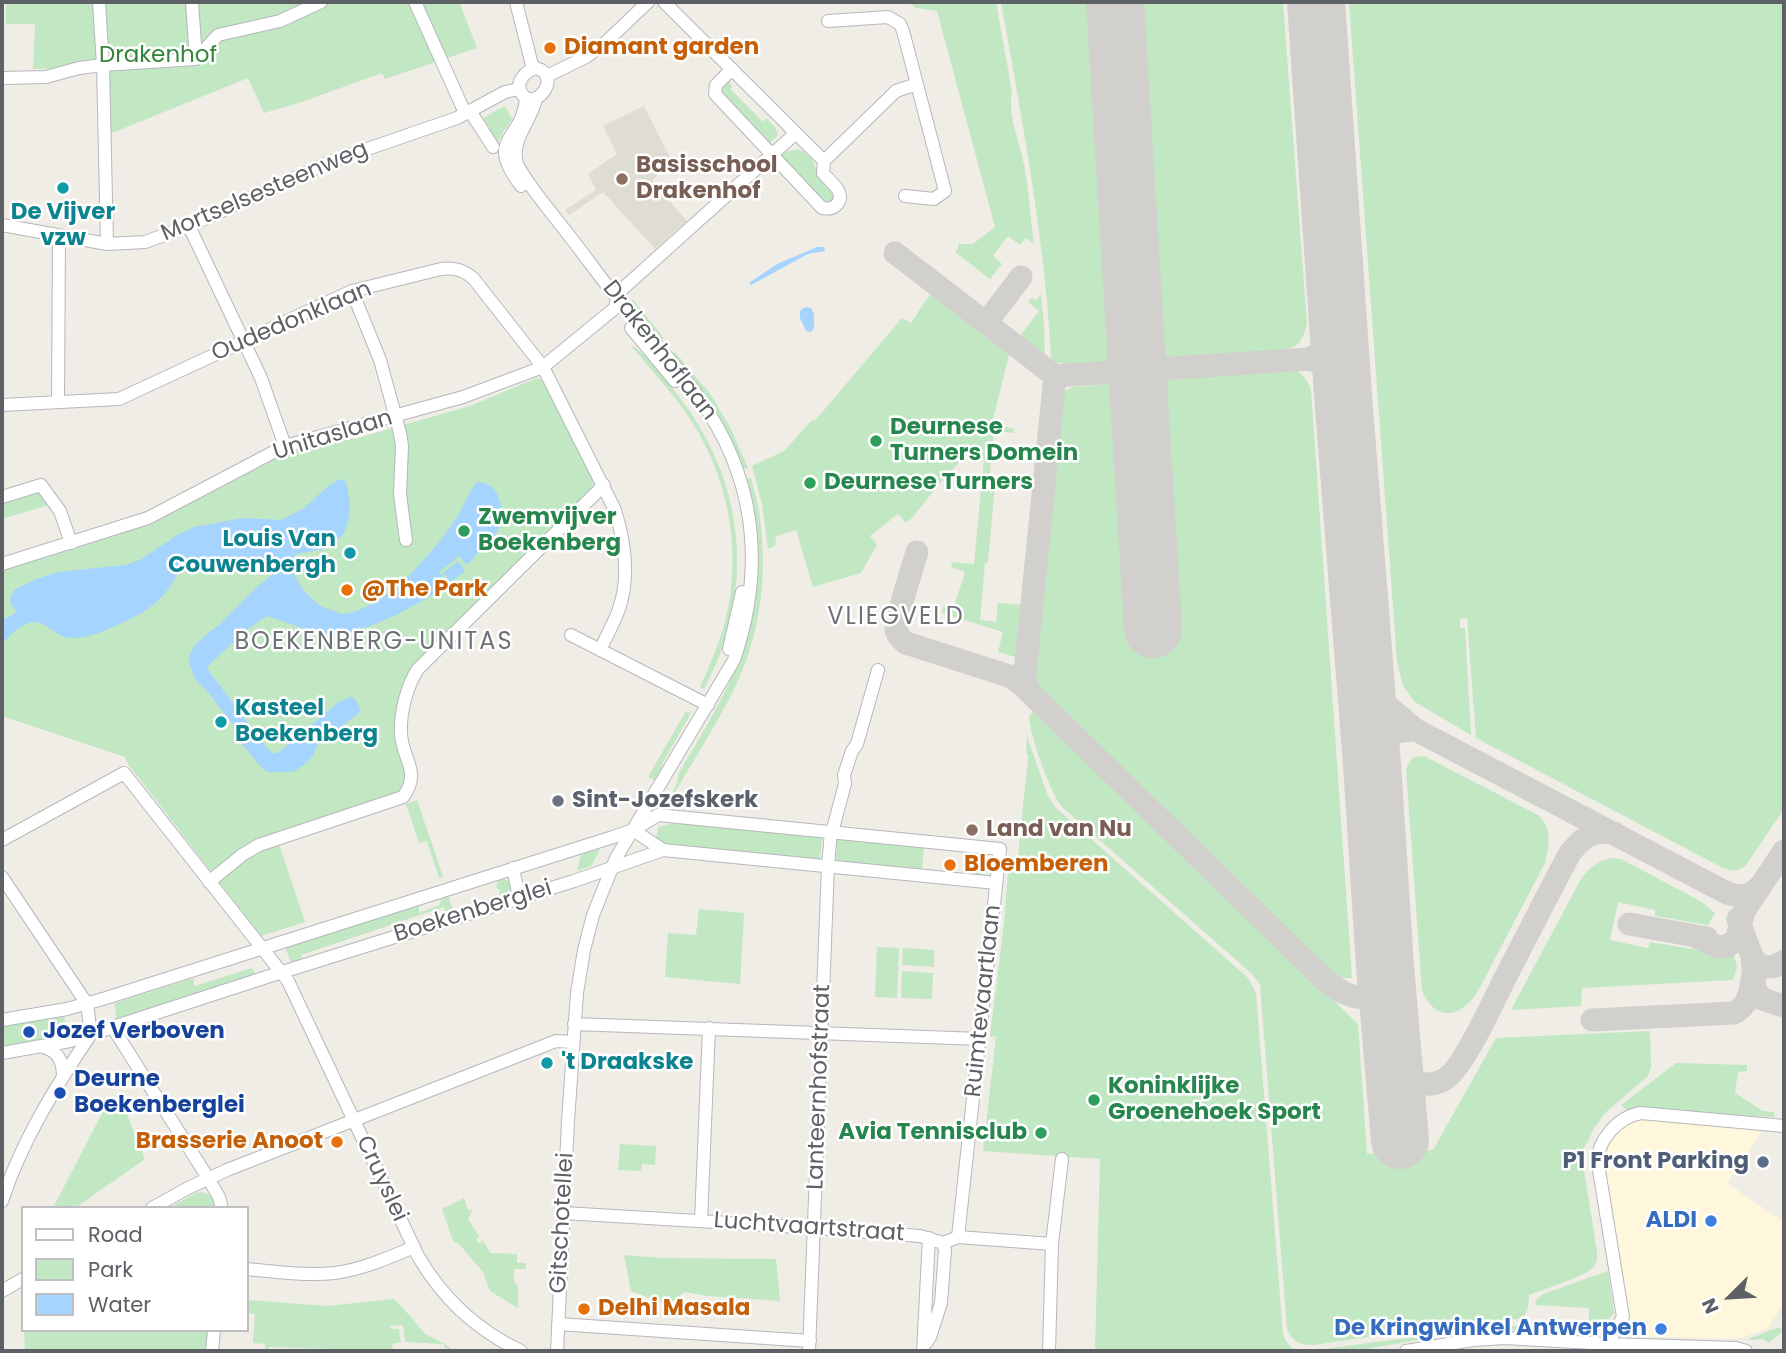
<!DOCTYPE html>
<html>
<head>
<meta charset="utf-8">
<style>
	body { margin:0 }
	#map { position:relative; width:1786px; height:1353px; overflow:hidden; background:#efede5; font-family:Poppins,sans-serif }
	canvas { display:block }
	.frame { position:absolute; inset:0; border:4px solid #5d6065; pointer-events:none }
	.legend { position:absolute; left:21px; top:1206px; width:228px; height:126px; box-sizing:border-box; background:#fff; border:2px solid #bebfc1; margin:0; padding:9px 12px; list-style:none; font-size:21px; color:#5d6065 }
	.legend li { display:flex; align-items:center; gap:14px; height:35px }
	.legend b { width:35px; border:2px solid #bebfc1 }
	.north { position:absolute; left:1695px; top:1262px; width:70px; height:70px; -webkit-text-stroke:5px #fff; paint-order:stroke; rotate:246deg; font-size:19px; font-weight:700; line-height:28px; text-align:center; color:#5d6065 }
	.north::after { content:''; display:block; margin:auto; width:24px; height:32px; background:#5d6065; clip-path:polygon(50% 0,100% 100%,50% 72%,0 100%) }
</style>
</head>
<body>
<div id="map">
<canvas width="1786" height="1353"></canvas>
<div class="frame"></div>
<ul class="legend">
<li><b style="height:9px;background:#fff"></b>Road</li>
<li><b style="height:19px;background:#c1e7c3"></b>Park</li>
<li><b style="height:19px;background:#a5d4ff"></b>Water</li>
</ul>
<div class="north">N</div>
</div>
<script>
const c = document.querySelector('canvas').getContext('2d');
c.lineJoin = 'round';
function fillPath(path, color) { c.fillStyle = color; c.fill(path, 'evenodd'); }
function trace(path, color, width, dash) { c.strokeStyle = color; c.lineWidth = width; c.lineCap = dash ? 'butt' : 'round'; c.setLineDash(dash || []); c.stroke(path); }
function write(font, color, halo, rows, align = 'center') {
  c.font = font + ' Poppins,sans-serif'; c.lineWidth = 5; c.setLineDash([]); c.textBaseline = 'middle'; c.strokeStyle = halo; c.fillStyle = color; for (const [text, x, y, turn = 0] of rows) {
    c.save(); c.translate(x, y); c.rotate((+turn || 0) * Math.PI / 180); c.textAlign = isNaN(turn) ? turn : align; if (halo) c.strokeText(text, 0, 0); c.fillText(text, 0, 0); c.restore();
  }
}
const commercial = new Path2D(`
	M1645,1116L1764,1128L1727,1183L1784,1222V1308L1782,1307L1768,1328L1747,1336L1732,1339L1630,1336L1609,1199L1604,1165V1153L1608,1143L1625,1123Z`);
const education = new Path2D(`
	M644,106L672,161L652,181L687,221L655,249L603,192L569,215L565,210L596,190L588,174L617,154L603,126Z`);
const green = new Path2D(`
	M6,2H304L306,6L316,2H459L477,48L385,79L382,73L299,103L264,113L248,78L107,135L105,67L33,69L35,24H6Z
	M908,2H996L1012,92C1008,113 1017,136 1022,156C1029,183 1030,217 1034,244L1026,238L1020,245L1008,236L993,256L1002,264L990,279L955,252L958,249V244H973L995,227L937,11L916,8Z
	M1001,2H1283L1307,324C1303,340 1299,347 1282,351L1070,366L1053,361L1051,358C1045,239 1022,120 1001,2Z
	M1349,2H1784V809L1746,865C1738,872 1731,872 1721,867L1476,738L1467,618L1460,619V628H1465L1471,735L1415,702L1403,686L1397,662Z
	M727,79L732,85L731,90L763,122L766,118L775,127L778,135L770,143L722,93V86Z
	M505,106L512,119L502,134L498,143L483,118Z
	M797,149C818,156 812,168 822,182C825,187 831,190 834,195L833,203L825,204L780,156L786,152Z
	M932,291L1010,351L992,423L1014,429V433L994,431L989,482L995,483V485L988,562L985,563L980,620L996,622L998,603L1023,605L1019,658L998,652L1003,632L942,613L943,607L953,610L965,572L951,567L952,562L974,564L984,458L965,456L941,482L911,519L906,523L898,514L870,536L877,545L861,573L813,587L796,530L776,536L775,546L768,549L762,504L752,466L784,451L812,420L814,421L825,409L902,318L911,323Z
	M1041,294L1044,325L1045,358L1019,337L1039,311L1028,302L1031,298L1036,300Z
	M633,300L664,338L659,342L628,305Z
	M633,346C650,358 663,376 676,393C746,480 757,591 704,689L700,687C708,669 716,651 722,632C744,563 731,482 692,422C675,395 652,371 632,347Z
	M675,352L711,395L730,427L748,468L743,470L670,356Z
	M1292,368C1302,373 1307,379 1311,390L1352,978H1338L1331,974L1042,692L1037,681L1035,671L1060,399L1065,391L1073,387Z
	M537,378L542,380L594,480L592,488L411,671L404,691L408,777L399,793L275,832L305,922L261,936L128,764L125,757L2,716V571L149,525L283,455L349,437L354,439L470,406Z
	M751,478C754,491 759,505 760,519C766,564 763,609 749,652C734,700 697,753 672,798L670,797L676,785L679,773C723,698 762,640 758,548C757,525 751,502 746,479Z
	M38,490L49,505L2,519V502Z
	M686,711L691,713L661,766L664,768L654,780L648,777Z
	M1033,711L1040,714L1358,1024L1367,1154L1433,1150L1496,1038L1650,1031L1651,1067L1648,1076L1606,1112L1594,1128L1584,1149V1170L1597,1252C1598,1258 1597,1263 1593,1268C1585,1276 1542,1290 1529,1295C1528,1305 1530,1315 1518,1319L1475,1321L1314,1345C1301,1346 1292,1341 1287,1329L1260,984L1252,974L1061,806C1050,791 1030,736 1029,717Z
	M1027,736L1047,794L1055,807L1248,978L1256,993L1283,1335C1288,1347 1295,1352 1308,1351L1430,1335L1484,1326H1549L1550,1331L1488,1330L1466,1332L1353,1351H1095L1100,1159L983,1151L996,1037L990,1036L1004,924L1009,856H1018L1028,758V754L1026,753Z
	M1421,756L1426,757L1538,815C1553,829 1549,845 1545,863L1478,991C1461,1018 1436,1023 1422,991L1406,769L1412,758Z
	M417,800L443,877L439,878L427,841L419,843L406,804Z
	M675,821L822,836L820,860L673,846L662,843L656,839L658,827L675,823Z
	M837,837L924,846L922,870L836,862Z
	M599,849L600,850L591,866L577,871L581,854Z
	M968,851L985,853L989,860L988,873L980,876L965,874Z
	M1612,858L1621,859L1702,902L1715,913L1708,925L1655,916V910L1618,902L1610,940L1648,948L1650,942L1734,956L1737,967L1733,980L1582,988L1581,1006L1511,1010L1581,879C1589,868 1598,861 1612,858Z
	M503,878L510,882L511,888L509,895L499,899L500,890L496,888L498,880Z
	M448,895L454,913L444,916V907L301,955L303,961L292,965L285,947L419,905V913L440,905L441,897Z
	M699,909L744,913L740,984L665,977L668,933L696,935Z
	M877,947L899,948L897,998L875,997Z
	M903,948L934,950V967L902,965Z
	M252,968L257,977L116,1024L115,1003L194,978V986Z
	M902,971L933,973L932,999L901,998Z
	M64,1013L67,1040L2,1050V1022Z
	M1676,1063L1747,1065V1071L1738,1072L1735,1093L1763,1111L1774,1112L1775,1117L1738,1115L1737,1118L1629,1113L1621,1105Z
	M111,1096L123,1104L145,1159L75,1208H53Z
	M620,1144L656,1146L655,1165L642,1164L641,1171L618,1170Z
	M200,1192C210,1193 215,1198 217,1208H169L196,1193Z
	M464,1198L468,1210H472L468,1219L479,1236L476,1240L480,1244L482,1240L491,1253L517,1254V1263H526V1269H514V1282L518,1285V1308L490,1291L483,1272L459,1244L453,1241L442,1209Z
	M624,1255L662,1258L776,1259L780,1301L708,1296L684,1292L668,1305L631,1291Z
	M1608,1271L1614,1313C1607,1321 1600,1332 1589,1333V1308L1535,1305L1537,1299L1543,1294Z
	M394,1299L412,1318L425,1334L445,1344L453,1351H446L444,1344L405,1342L403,1325L390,1326L391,1329H399L401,1342L392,1344L393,1351L269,1347V1351H265V1344L253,1343L255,1314L247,1313V1300L327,1306Z
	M1779,1327L1783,1331L1769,1343L1763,1339L1748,1340V1339Z
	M24,1330H210L209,1351H25Z`);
const water = new Path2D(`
	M817,247H824L825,251L808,254L751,285L749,283L777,264Z
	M805,307L811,308L814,314V328L811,332L806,331L800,318V311Z
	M342,479L346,482L350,504L349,517L344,534L326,549L296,554L291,560C292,578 306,596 321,606C328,610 335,610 342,614C384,611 433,553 455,520C463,508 468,493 477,482C496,481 504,503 501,519C500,527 496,533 492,540L489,538L481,550L467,565L459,556L439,572L448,584C421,604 373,629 340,634L337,636L316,633L267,616L245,631L208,666V670L267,748L274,754L279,752L340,701L351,697L355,699L360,709L358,714L321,741L318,744L313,756L307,762L295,771L289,772H268L262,768L241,743L243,741L238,735L239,733L208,692L195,679L189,662V656L195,645L209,632L219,625L257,587L274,573L273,564C258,557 203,555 189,564C178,571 173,583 165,593C151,611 127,621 106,630C94,635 78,640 65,637C55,634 50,627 42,624C27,617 11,634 2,644V620L17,612L10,603L11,597L14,590L36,579L58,572L125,565L140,560L179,534L194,527L243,518L281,520L303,509L327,487L338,480Z
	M458,561L465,571L451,582L443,573Z`);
const taxiway = new Path2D(`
	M895,253L1055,376L1308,359C1331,364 1338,373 1343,395
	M986,323L1021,277
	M1308,359C1333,349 1336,341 1338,315
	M917,552L896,622C895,632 898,637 906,643L1009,676L1021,684L1327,982C1349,998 1366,1006 1384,982L1385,966
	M1364,657L1372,679L1384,703L1416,730L1727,893C1743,898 1751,896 1762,884
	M1030,693L1025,682V673L1055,376
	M1372,764C1380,735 1387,731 1416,730
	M1738,919L1752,956L1755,989L1762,999L1784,1006
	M1629,924L1707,938
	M1694,936L1719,947L1728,946L1737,938L1744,911L1784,851
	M1752,956C1759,969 1773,970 1784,961
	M1592,1020L1734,1013C1750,1005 1750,990 1753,974
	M1393,1057C1405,1076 1421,1093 1445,1079C1463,1069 1494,1000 1505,978C1527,936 1548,894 1570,853C1583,837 1592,830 1614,833`);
const runway = new Path2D(`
	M1115,2L1153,629
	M1316,2L1343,395L1372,764L1385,966L1400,1140`);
const minor = new Path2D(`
	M99,2L103,65L107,244
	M415,2L465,113
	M516,2L533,69
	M664,2L824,161
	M828,21L888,17L900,24L903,31L945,191L934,199L905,196
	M196,59L218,35L280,21L321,2
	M536,68C564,76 534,113 522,94C514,83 525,71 536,68Z
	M732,69L716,85L715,94L822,208C829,209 834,209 838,203C846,192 829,181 823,173L824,161
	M547,76L586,57L605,43L648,2
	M2,78L46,77L79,68L103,65L196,59L192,2
	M536,99C531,122 510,140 517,164C529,187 548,208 564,229C583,253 600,277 619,301C650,338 684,373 709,413C758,490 763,575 734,660L616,858L593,915L584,950L577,993L568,1121L557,1351
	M470,111L493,147
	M824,161L896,91L917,84
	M521,186C484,137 522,142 526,99
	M2,225L107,244L145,242L189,226L327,163L457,118L505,92L519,89
	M189,226L261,378L285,446
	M352,291L380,360L400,433L402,446L400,494L406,540
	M631,328L675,381
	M58,402L59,236
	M2,405L119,399L352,291L441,269C454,267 463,270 473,278L543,367L615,510C625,542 630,577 619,609C614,623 606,637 600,650
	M2,497L41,485L60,511L71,543
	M2,564L148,518L285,446L463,397L543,367L615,308L619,292L796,133
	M571,635L708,705
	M729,649L742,592
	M633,830L663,850
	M2,840L124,773L288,981L418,1256C443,1299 476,1330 521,1351
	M513,868L519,897
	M2,877L87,1004L91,1034
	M209,882L242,855L259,845L403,797C422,771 402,760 401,733C400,713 407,685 418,669L604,485
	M2,1020L67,1009L106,998L613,837L633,830L658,815L1000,849L958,1237
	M574,1024L980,1039
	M113,1028L208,1178L219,1197L222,1208
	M44,1047C59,1052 63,1062 63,1077
	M2,1053L70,1041L279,973L574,881L663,850L996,883
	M2,1201C22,1140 56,1086 91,1034
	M152,1208L188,1188L227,1170L556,1041L573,1042
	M564,1213L815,1228L920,1236L943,1243L958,1237L1052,1244
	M701,1221L709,1028
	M247,1269C276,1272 306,1276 335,1273C363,1269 388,1258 414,1247
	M2,1291L23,1279
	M558,1324L810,1341
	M927,1342L930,1337L941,1303L945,1250L943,1243
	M212,1351L214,1330
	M809,1351L828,866L831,831L834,825L845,784L844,775L852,751L857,744L878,670
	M923,1351L929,1238
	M1049,1351L1052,1244L1062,1159
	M1406,1351L1473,1340L1505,1338L1609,1344L1736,1348L1746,1351
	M1607,1351L1611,1338L1623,1317L1598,1164C1596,1141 1618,1117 1641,1113L1784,1126`);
const markers = [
	[550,48,7,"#e8710a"],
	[622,179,7,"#8d6e63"],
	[63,188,7,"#0f9aa8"],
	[876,441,7,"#2e9e5b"],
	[810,483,7,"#2e9e5b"],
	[464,531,7,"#2e9e5b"],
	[350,553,7,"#0f9aa8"],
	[347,590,7,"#e8710a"],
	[221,722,7,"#0f9aa8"],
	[558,801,7,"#6b7280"],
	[972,830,7,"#8d6e63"],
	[950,865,7,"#e8710a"],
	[29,1032,7,"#1a4fb4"],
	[547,1063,7,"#0f9aa8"],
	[60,1093,7,"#1a4fb4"],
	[1094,1100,7,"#2e9e5b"],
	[1041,1133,7,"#2e9e5b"],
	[337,1142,7,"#e8710a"],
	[1763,1162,7,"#5c6f8a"],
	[1711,1221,7,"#3f7fe0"],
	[584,1309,7,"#e8710a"],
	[1661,1329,7,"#3f7fe0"]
];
const foodNames = [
	["Diamant garden",564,48],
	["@The Park",361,590],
	["Bloemberen",964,865],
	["Brasserie Anoot",323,1142,"right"],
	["Delhi Masala",598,1309]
];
const parkNames = [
	["Drakenhof",158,56]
];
const educationNames = [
	["Basisschool",636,166],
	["Drakenhof",636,192],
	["Land van Nu",986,830]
];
const streetNames = [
	["Mortselsesteenweg",265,192,-23],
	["Oudedonklaan",292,322,-23],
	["Drakenhoflaan",659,351,52],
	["Unitaslaan",333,436,-17],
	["Boekenberglei",473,912,-17],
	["Ruimtevaartlaan",984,1001,-84],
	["Lanteernhofstraat",820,1087,-88],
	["Cruyslei",381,1179,65],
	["Gitschotellei",563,1223,-87],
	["Luchtvaartstraat",809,1228,4]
];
const cultureNames = [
	["De Vijver",63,213,"center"],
	["vzw",63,239,"center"],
	["Louis Van",336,540,"right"],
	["Couwenbergh",336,566,"right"],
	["Kasteel",235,709],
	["Boekenberg",235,735],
	["'t Draakske",561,1063]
];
const leisureNames = [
	["Deurnese",890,428],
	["Turners Domein",890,454],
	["Deurnese Turners",824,483],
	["Zwemvijver",478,518],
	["Boekenberg",478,544],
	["Koninklijke",1108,1087],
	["Groenehoek Sport",1108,1113],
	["Avia Tennisclub",1027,1133,"right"]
];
const worshipNames = [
	["Sint-Jozefskerk",572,801]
];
const transitNames = [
	["Jozef Verboven",43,1032],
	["Deurne",74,1080],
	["Boekenberglei",74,1106]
];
const serviceNames = [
	["P1 Front Parking",1749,1162]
];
const shopNames = [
	["ALDI",1697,1221],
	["De Kringwinkel Antwerpen",1647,1329]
];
const neighbourhoodNames = [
	["VLIEGVELD",896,618],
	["BOEKENBERG-UNITAS",374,643]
];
fillPath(commercial, '#fef7db');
fillPath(education, '#dfdcd3');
fillPath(green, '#c1e7c3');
fillPath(water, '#a5d4ff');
trace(taxiway, '#d2d0cd', 23);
trace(runway, '#d2d0cd', 58);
trace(minor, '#b5b7bc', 14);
trace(minor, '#fff', 12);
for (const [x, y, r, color] of markers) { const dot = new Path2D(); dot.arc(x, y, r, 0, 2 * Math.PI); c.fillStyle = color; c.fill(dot); trace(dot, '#fff', 2.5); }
write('bold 23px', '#c56008', '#fff', foodNames, 'left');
write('23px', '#34853c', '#fff', parkNames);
write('bold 23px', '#785e54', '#fff', educationNames, 'left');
write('23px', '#5d6065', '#fff', streetNames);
write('bold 23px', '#0d838f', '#fff', cultureNames, 'left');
write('bold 23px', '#27864d', '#fff', leisureNames, 'left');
write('bold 23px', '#5b616d', '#fff', worshipNames, 'left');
write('bold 23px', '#164399', '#fff', transitNames, 'left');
write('bold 23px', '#4e5e75', '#fff', serviceNames, 'right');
write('bold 23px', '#366cbe', '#fff', shopNames, 'right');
c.letterSpacing = '2px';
write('24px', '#6e7277', '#fff', neighbourhoodNames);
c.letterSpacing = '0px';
</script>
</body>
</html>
